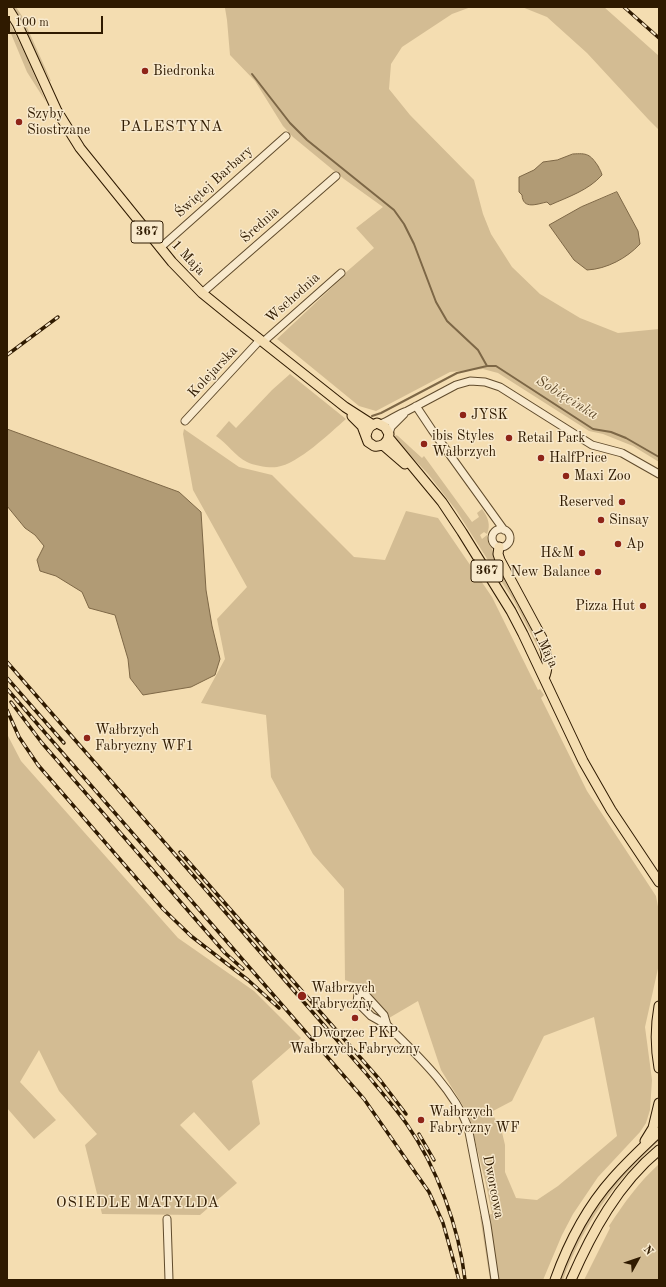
<!DOCTYPE html>
<html>
<head>
<meta charset="utf-8">
<style>
	body { margin:0 }
	#map { position:relative; width:666px; height:1287px; overflow:hidden; background:#f4ddb1; font-family:"Old Standard TT",serif }
	canvas { display:block }
	.frame { position:absolute; inset:0; border:8px solid #2f1a00; pointer-events:none }
	.north { position:absolute; left:618px; top:1239px; width:40px; height:40px; -webkit-text-stroke:3px #f8e9cc; paint-order:stroke; rotate:50deg; font-size:11px; font-weight:700; line-height:16px; text-align:center; color:#2f1a00 }
	.north::after { content:''; display:block; margin:auto; width:14px; height:18px; background:#2f1a00; clip-path:polygon(50% 0,100% 100%,50% 72%,0 100%) }
	.scale { position:absolute; left:8px; top:16px; width:95px; height:18px; box-sizing:border-box; border:2px solid #2f1a00; border-top:0; padding-left:5px; font-size:12px; line-height:14px; white-space:nowrap; color:#2f1a00; -webkit-text-stroke:3px #f8e9cc; paint-order:stroke }
</style>
</head>
<body>
<div id="map">
<canvas width="666" height="1287"></canvas>
<div class="frame"></div>
<div class="north">N</div>
<div class="scale">100 m</div>
</div>
<script>
const c = document.querySelector('canvas').getContext('2d');
c.lineJoin = 'round';
function fillPath(path, color) { c.fillStyle = color; c.fill(path, 'evenodd'); }
function trace(path, color, width, dash) { c.strokeStyle = color; c.lineWidth = width; c.lineCap = dash ? 'butt' : 'round'; c.setLineDash(dash || []); c.stroke(path); }
function write(font, color, halo, rows, align = 'center') {
  c.font = font + ' "Old Standard TT",serif'; c.lineWidth = 3; c.setLineDash([]); c.textBaseline = 'middle'; c.strokeStyle = halo; c.fillStyle = color; for (const [text, x, y, turn = 0] of rows) {
    c.save(); c.translate(x, y); c.rotate((+turn || 0) * Math.PI / 180); c.textAlign = isNaN(turn) ? turn : align; if (halo) c.strokeText(text, 0, 0); c.fillText(text, 0, 0); c.restore();
  }
}
const green = new Path2D(`
	M13,7H16L22,16L51,81H50Z
	M227,7H471L452,14L402,47L391,64L389,89L410,115L474,180L483,214L491,234L512,267L540,294L580,318L618,333L659,329V462L633,446L603,434L589,431L498,373L483,369L450,372L376,411L359,406L277,339L343,277L344,274L374,248L356,228L383,207L344,179L293,137L283,126L255,81L230,55L227,20L225,8Z
	M522,7H604L659,56V130L648,119L587,53L547,17Z
	M7,17L26,56L46,102L27,72L7,24Z
	M290,374L346,419C330,433 298,464 277,467C269,468 255,466 247,462C235,456 227,443 216,436L229,421L236,428L272,390Z
	M184,429L239,467L272,475L354,557L385,560L406,511L438,518L492,597L538,690L540,689L544,695L541,698L587,791L656,896L659,912V964L645,1027L652,1080L650,1110L646,1123L640,1132L598,1177L573,1214L562,1235L543,1280H490L480,1216L492,1214L485,1180L469,1117L462,1104L441,1070L418,1001L389,1018L364,987L345,980L344,889L313,854L271,777L266,715L201,703L225,659L217,619L247,587L193,490L183,434ZM594,1017L617,1136L558,1186L537,1200L516,1198L505,1172V1145L501,1128L494,1117L493,1111L512,1101L544,1036Z
	M396,435L398,436L422,458L424,456L472,522L479,517L477,513L482,509C488,517 491,525 487,534L484,532L480,535L482,539L487,535C487,546 491,545 493,551C494,556 493,559 496,565H498L539,639L543,657L514,601L456,510L428,474L395,439L394,437Z
	M7,734L21,761L178,938L254,991L301,1038L252,1081L260,1124L229,1151L194,1112L180,1125L237,1183L200,1215L102,1214L85,1145L97,1134L59,1091L39,1050L20,1082L56,1120L34,1139L7,1108Z
	M659,1137V1141C616,1179 582,1226 563,1280H560C574,1240 597,1200 626,1170C637,1159 648,1148 659,1137Z
	M659,1164V1280H584L610,1228L609,1226C624,1203 639,1182 659,1164Z`);
const water = new Path2D(`
	M573,154C587,153 590,154 598,166C600,170 601,171 602,175C589,190 568,197 550,205L547,202C537,204 523,210 522,195L519,192V177L534,170L543,162L557,160Z
	M617,192L638,231L640,244C627,258 607,269 587,270L574,260L549,225L581,207Z
	M7,429L179,492L201,512L206,590L212,626L220,659L215,675L191,687L143,695L130,678L128,659L115,615L89,608L82,592L56,576L40,571L37,560L44,546L35,535L25,528L7,506Z`);
const stream = new Path2D(`
	M252,74L290,123L307,140L394,210L404,224L414,244L436,302L447,321L478,350L487,366
	M372,416L381,413L457,373L487,366H496L593,429L611,432L626,438L659,457`);
const minor = new Path2D(`
	M160,248L286,136
	M202,293L336,176
	M263,342L341,273
	M416,406L432,430L504,530
	M185,421L260,340
	M380,424C390,421 397,414 407,411L456,385L470,381L485,382L500,387L592,445L622,453L659,474
	M389,434L391,427L404,414
	M492 538a9 9 0 1 1 18 0a9 9 0 1 1-18 0Z
	M387,1025L371,1016L357,1002L358,994L364,993L384,1015L387,1025C416,1054 453,1088 468,1127L487,1225L495,1280
	M167,1219L169,1280`);
const major = new Path2D(`
	M7,7L17,23L57,111L80,148L172,262L202,293L234,319L345,407L373,425
	M352,416L362,426L368,442L374,446C382,447 388,443 389,434L385,427L377,423C370,425 367,429 366,436
	M389,438L442,502L462,532L511,611L523,634L583,761L611,810L659,882
	M383,445L405,464
	M499,547L498,554L500,560L542,638C546,651 550,666 544,678
	M659,1006C655,1028 655,1046 659,1068
	M645,1141L653,1128L659,1103
	M555,1280C568,1244 587,1207 613,1178C627,1162 643,1147 659,1132
	M571,1280C592,1232 618,1184 659,1150`);
const rail = new Path2D(`
	M624,7L659,38
	M7,355L58,317
	M7,662L364,1071C378,1088 393,1105 406,1123C437,1167 459,1227 465,1280
	M7,678L64,743
	M7,689L364,1099L429,1192L443,1223L459,1280
	M11,702L42,743L225,953L243,969
	M7,710L19,737L38,765L163,909L191,936L248,980L279,1008
	M180,852L380,1080L406,1114
	M419,1134L434,1160`);
const markers = [
	[145,71,4,"#8f2418"],
	[19,122,4,"#8f2418"],
	[463,415,4,"#8f2418"],
	[509,438,4,"#8f2418"],
	[424,444,4,"#8f2418"],
	[541,458,4,"#8f2418"],
	[566,476,4,"#8f2418"],
	[622,502,4,"#8f2418"],
	[601,520,4,"#8f2418"],
	[618,544,4,"#8f2418"],
	[582,553,4,"#8f2418"],
	[598,572,4,"#8f2418"],
	[643,606,4,"#8f2418"],
	[87,738,4,"#8f2418"],
	[302,996,5,"#8f2418"],
	[355,1018,4,"#8f2418"],
	[421,1120,4,"#8f2418"]
];
const shields = [
	[147,232,32],
	[487,571,32]
];
const shieldNames = [
	["367",147,232],
	["367",487,571]
];
const poiNames = [
	["Biedronka",153,71],
	["Szyby",27,114],
	["Siostrzane",27,130],
	["JYSK",471,415],
	["ibis Styles",432,436],
	["Wałbrzych",432,452],
	["Retail Park",517,438],
	["HalfPrice",549,458],
	["Maxi Zoo",574,476],
	["Reserved",614,502,"right"],
	["Sinsay",609,520],
	["Ap",626,544],
	["H&M",574,553,"right"],
	["New Balance",590,572,"right"],
	["Pizza Hut",635,606,"right"],
	["Wałbrzych",95,730],
	["Fabryczny WF1",95,746],
	["Wałbrzych",311,988],
	["Fabryczny",311,1004],
	["Dworzec PKP",355,1033,"center"],
	["Wałbrzych Fabryczny",355,1049,"center"],
	["Wałbrzych",429,1112],
	["Fabryczny WF",429,1128]
];
const streetNames = [
	["Świętej Barbary",214,182,-42],
	["Średnia",260,225,-42],
	["1 Maja",188,258,47],
	["Wschodnia",293,298,-42],
	["Kolejarska",213,372,-47],
	["1 Maja",545,648,65],
	["Dworcowa",493,1187,79]
];
const neighbourhoodNames = [
	["PALESTYNA",172,127],
	["OSIEDLE MATYLDA",138,1203]
];
const waterNames = [
	["Sobięcinka",567,398,32]
];
fillPath(green, '#d3bc93');
fillPath(water, '#b19b75');
trace(water, '#7d6746', 1);
trace(stream, '#7d6746', 2);
trace(minor, '#604b2c', 9);
trace(major, '#2f1a00', 11);
trace(minor, '#f8e9cc', 7);
trace(major, '#f4ddb1', 9);
trace(rail, '#2f1a00', 3.5);
trace(rail, '#f8e9cc', 2, [6]);
for (const [x, y, r, color] of markers) { const dot = new Path2D(); dot.arc(x, y, r, 0, 2 * Math.PI); c.fillStyle = color; c.fill(dot); trace(dot, '#f8e9cc', 1.5); }
for (const [x, y, w] of shields) { const box = new Path2D(); box.roundRect(x - w / 2, y - 11, w, 22, 3); c.fillStyle = '#f8e9cc'; c.fill(box); trace(box, '#2f1a00', 1); }
write('bold 13px', '#2f1a00', null, shieldNames);
write('14px', '#2f1a00', '#f8e9cc', poiNames, 'left');
write('14px', '#2f1a00', '#f8e9cc', streetNames);
c.letterSpacing = '1px';
write('15px', '#2f1a00', '#f8e9cc', neighbourhoodNames);
c.letterSpacing = '0px';
write('italic 15px', '#634e2f', '#f8e9cc', waterNames);
</script>
</body>
</html>
